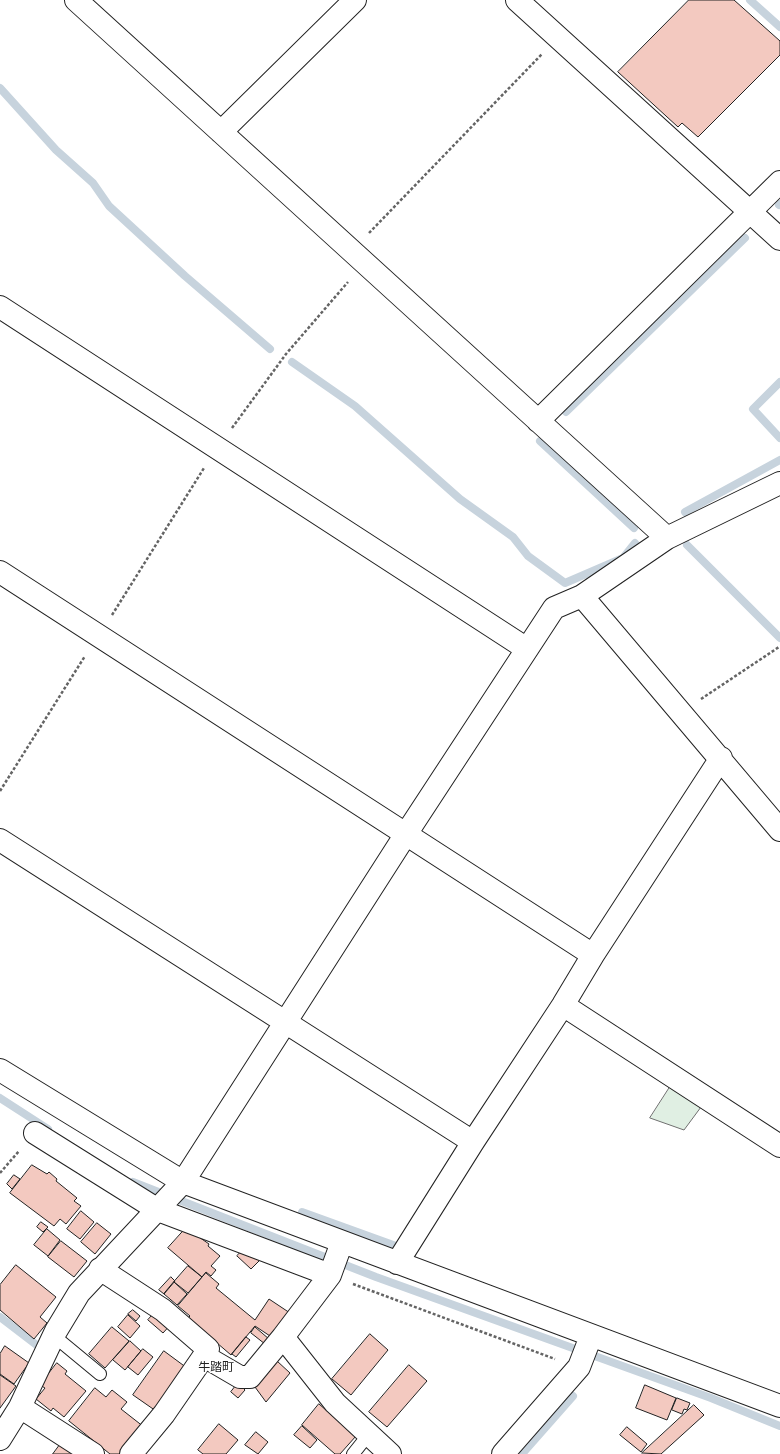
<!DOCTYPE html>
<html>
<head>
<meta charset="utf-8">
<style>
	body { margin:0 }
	canvas { display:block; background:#fff }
</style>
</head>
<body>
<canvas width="780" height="1454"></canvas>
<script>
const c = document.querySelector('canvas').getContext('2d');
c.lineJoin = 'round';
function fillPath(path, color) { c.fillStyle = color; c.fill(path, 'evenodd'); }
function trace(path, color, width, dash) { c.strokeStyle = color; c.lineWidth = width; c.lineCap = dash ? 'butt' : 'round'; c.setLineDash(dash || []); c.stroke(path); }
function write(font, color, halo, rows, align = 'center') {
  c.font = font + ' Merriweather,"Noto Sans JP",serif'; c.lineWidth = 3; c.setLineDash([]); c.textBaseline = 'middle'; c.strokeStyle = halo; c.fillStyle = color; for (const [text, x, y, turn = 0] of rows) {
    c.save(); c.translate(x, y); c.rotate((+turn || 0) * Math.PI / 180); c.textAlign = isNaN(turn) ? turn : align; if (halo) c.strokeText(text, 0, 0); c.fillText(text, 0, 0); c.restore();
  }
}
const green = new Path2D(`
	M670,1087L701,1107L684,1130L650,1118Z`);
const stream = new Path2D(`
	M750,0L780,27
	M0,88L56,150L93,183L109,206L185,276L270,349
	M779,205L780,204
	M292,362L355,406L460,499L513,537L528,556L565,583L623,558L635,543
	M780,382L753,409L780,438
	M566,412L745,238
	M540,441L634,528
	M685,512L780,460
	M687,545L780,638
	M0,1098L48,1129
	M133,1182L376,1277L711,1398L780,1426
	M302,1212L396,1246
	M0,1317L38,1346
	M522,1454L573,1396`);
const building = new Path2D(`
	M689,0H734L780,41V55L698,137L682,123L678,127L618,72Z
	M32,1165L47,1174L49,1172L57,1179L56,1181L77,1198L74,1201L81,1206L66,1224L60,1219L54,1226L10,1193Z
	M14,1175L20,1179L12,1189L7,1184Z
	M81,1211L94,1222L80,1239L67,1229Z
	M41,1222L48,1227L43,1232L37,1227Z
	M97,1223L111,1234L95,1254L81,1242Z
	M186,1228L209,1244L208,1246L220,1256L211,1266L216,1270L211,1276L206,1272L202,1277L168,1248Z
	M47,1229L60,1240L48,1256L34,1245Z
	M61,1241L87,1261L74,1277L48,1257Z
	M244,1249L263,1257L251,1269L237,1256Z
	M16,1265L56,1297L40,1317L47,1323L34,1339L0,1310V1285Z
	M188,1266L202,1277L188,1293L174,1282Z
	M206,1273L219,1284L216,1288L255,1320L269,1299L290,1313L273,1338L255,1326L231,1355L188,1318L190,1316L178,1306Z
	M171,1277L175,1281L164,1294L159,1290Z
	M174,1282L187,1294L177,1305L164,1294Z
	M133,1310L140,1316L136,1321L128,1314Z
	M157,1310L172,1323L163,1333L148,1320Z
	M128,1315L140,1326L130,1338L118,1327Z
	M112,1327L129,1341L105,1368L89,1354Z
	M255,1327L269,1339L265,1344L251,1333Z
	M370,1334L388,1350L351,1395L332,1379Z
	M246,1337L250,1340L236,1357L232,1354Z
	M130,1341L141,1351L125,1370L113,1360Z
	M5,1346L29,1363L14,1384L0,1374V1354Z
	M143,1349L153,1357L138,1375L128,1367Z
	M164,1351L187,1368L156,1411L133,1395Z
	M277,1361L290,1373L266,1402L255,1387Z
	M57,1363L67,1371L65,1374L86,1391L64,1417L53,1408L51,1411L36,1399L45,1388L40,1385Z
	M409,1365L427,1381L387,1427L369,1412Z
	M0,1375L16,1386L0,1408Z
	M238,1383L245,1390L238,1398L231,1392Z
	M645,1385L676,1398L667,1420L636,1408Z
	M95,1388L106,1397L112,1390L127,1402L121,1409L144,1427L122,1454H110L69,1421Z
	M677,1398L690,1403L687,1410L684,1409L682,1414L672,1410Z
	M319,1404L356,1436L340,1454H335L302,1425Z
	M694,1405L704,1415L661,1454L642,1453Z
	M219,1424L238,1440L226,1454H203L198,1450Z
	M302,1426L317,1440L310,1448L294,1435Z
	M627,1427L647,1444L641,1452L620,1435Z
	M256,1432L268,1442L258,1454L245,1445Z
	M62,1442L79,1454H53Z`);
const path = new Path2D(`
	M369,233L542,54
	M232,428L286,354L348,282
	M112,615L204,468
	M701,699L779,647
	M0,791L85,656
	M0,1173L19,1151
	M353,1284L555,1359`);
const lane = new Path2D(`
	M54,1336L100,1374
	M353,1454L369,1434`);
const street = new Path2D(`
	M76,0L667,538
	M517,0L780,239
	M221,132L355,0
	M0,307L527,649
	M538,421L780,182
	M0,572L593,955
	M582,596L780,830
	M0,840L473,1142
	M563,1005L780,1146
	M0,1070L183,1182L780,1406
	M35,1133L158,1210L330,1275
	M342,1242L330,1275L283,1337L335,1403L390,1454
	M397,1263L473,1142L563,1005L593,955L721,758
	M100,1269L163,1310L208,1349L204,1356L240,1377H250L283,1337
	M20,1407L93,1454
	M0,1439L20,1407L56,1331L79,1293L183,1182L406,834L554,608L582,596L667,538L780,483
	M131,1454L164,1414L204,1356
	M503,1454L579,1367L591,1336`);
const quarterNames = [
	["牛踏町",216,1368]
];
fillPath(green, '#e0efe3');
trace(green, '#6f6f6f', 1);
trace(stream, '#c7d3dd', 8);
fillPath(building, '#f3c9c0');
trace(building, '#222', 1);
trace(lane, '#222', 14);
trace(street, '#222', 24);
trace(path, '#646464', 2.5, [3, 2]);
trace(lane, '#fff', 12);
trace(street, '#fff', 22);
write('12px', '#222', '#fff', quarterNames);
</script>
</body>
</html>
